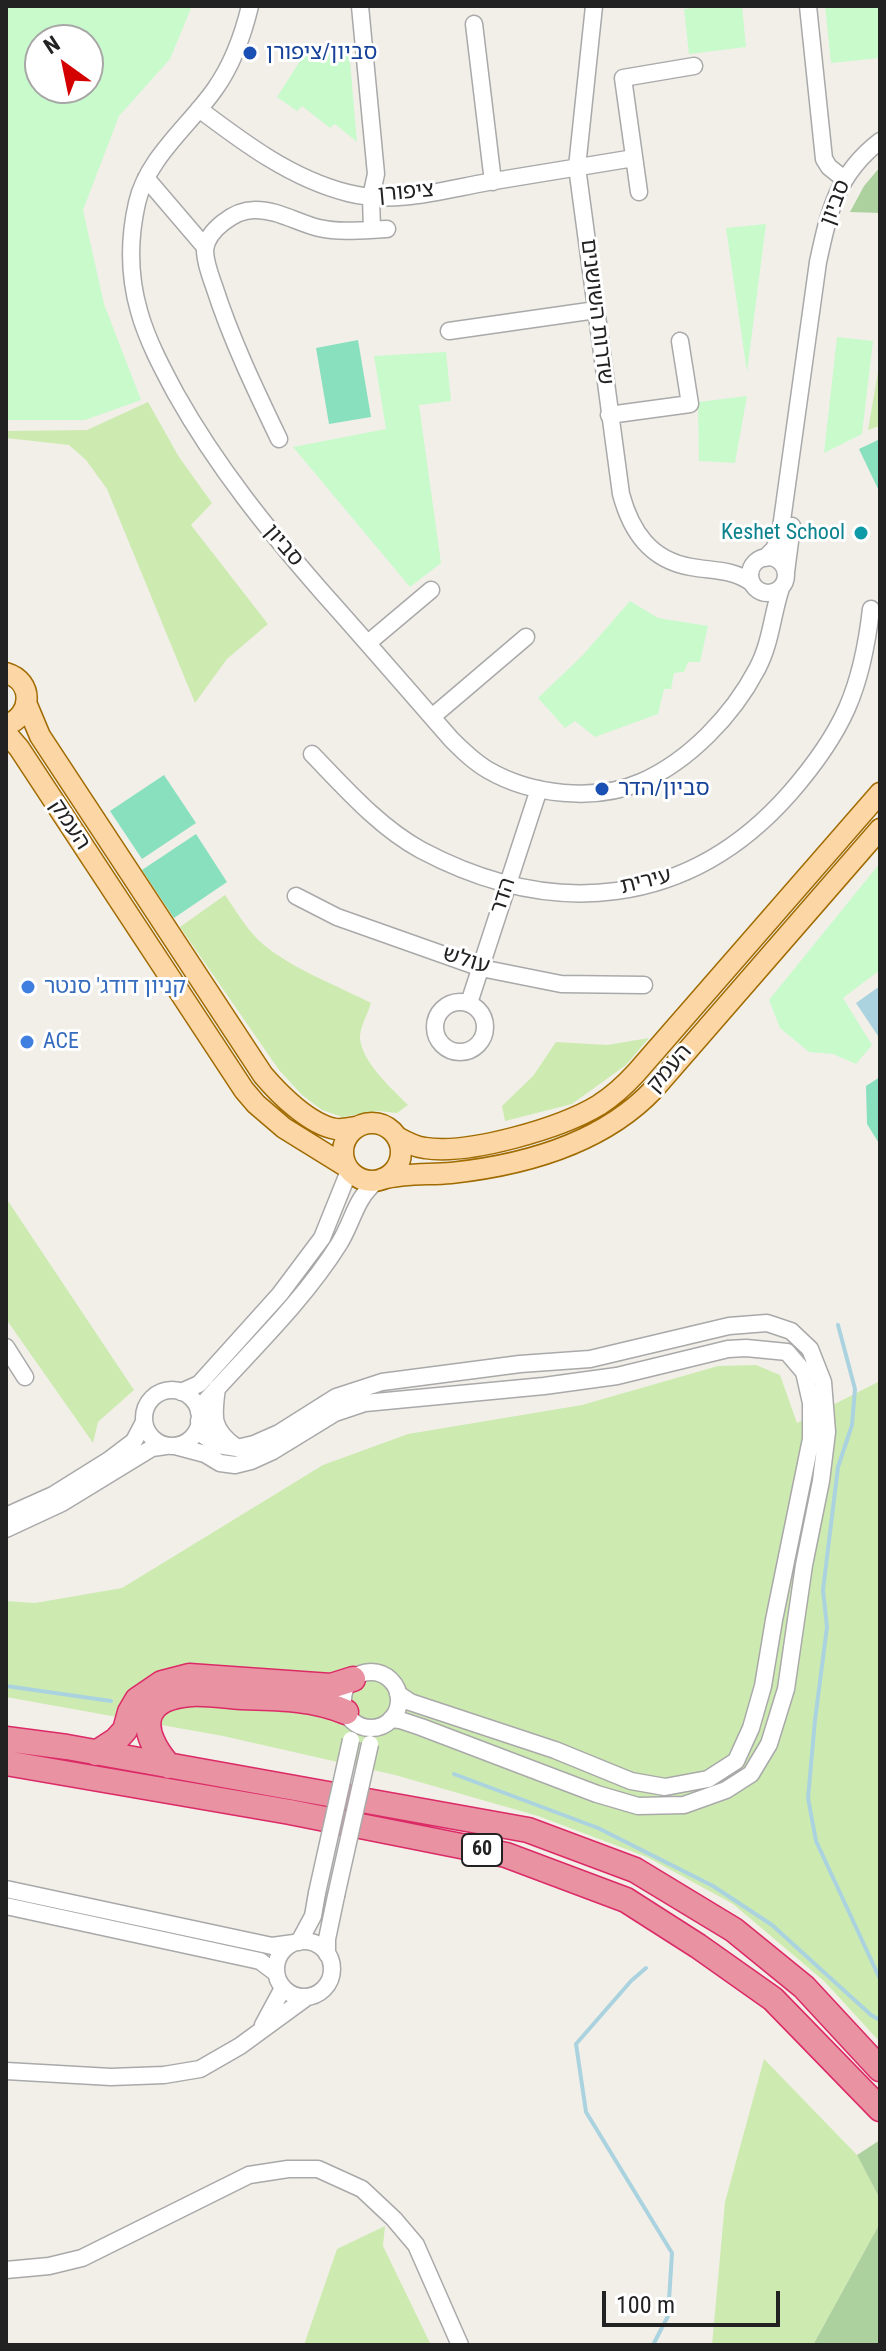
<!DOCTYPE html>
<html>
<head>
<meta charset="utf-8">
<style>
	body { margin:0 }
	#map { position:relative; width:886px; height:2351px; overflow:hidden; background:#f2efe9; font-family:"Roboto Condensed",sans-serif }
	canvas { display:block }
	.frame { position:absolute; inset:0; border:8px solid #222; pointer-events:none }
	.north { position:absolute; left:24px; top:24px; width:80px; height:80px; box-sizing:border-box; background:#fff; border:2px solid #a7a7a7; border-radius:50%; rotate:327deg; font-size:22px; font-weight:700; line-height:32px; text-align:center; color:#222 }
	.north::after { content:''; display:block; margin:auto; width:28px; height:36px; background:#d40000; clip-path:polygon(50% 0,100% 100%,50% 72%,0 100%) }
	.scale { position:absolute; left:602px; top:2291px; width:178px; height:36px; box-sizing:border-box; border:4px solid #222; border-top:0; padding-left:10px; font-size:24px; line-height:28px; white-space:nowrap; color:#222; -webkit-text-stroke:6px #fff; paint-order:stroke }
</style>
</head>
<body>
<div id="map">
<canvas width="886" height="2351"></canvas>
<div class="frame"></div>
<div class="north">N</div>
<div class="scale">100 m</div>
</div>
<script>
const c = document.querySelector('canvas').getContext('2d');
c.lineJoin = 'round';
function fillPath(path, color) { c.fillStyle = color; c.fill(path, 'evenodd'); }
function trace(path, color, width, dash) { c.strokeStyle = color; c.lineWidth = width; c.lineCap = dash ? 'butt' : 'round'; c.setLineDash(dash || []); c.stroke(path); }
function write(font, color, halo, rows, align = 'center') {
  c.font = font + ' "Roboto Condensed","Noto Sans Hebrew",sans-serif'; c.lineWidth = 6; c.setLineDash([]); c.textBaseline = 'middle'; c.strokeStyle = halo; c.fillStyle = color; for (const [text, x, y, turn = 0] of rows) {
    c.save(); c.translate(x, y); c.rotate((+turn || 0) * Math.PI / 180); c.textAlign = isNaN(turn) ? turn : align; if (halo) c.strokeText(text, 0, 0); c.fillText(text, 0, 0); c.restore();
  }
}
const grass = new Path2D(`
	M880,360V426L868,430Z
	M148,402L179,457L212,503L191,525L268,624L227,659L195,703L107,489L86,460L69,445L6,438V431L87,430Z
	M225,895C237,912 248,932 264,945C293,969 338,986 371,1003C368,1013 359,1029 360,1039C363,1063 392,1089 408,1105L397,1113L378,1111L342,1117L322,1110L302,1095L279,1070L180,927Z
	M649,1038L626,1065L572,1104L505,1121L502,1106L533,1076L556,1042L607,1045Z
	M6,1198L134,1390L98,1422L93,1443L6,1319Z
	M756,1365L780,1375L797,1423L880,1381V2042L824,1981L733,1904L647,1857L538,1816L395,1775L223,1736L6,1697V1601L35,1603L122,1588L323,1465L408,1434L582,1405L718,1366Z
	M764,2059L857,2155L880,2199V2223L813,2345H712L725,2202Z
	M385,2226L383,2246L431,2345H304L337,2249Z`);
const forest = new Path2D(`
	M880,167V213L850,212L864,186Z
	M880,2140V2199L857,2155Z
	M880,2223V2345H813Z`);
const park = new Path2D(`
	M6,6H192L170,59L119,116L83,210L104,304L141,400L85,420H6ZM40,40H88V88H40Z
	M711,6H742L746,47L689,54L684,9Z
	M825,6H880V58L831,63Z
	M307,50H349L357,142L335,124L330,128L302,106L297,111L277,97Z
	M766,224L747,372L726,228Z
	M837,337L873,341L862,434L824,453Z
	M446,352L451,401L419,405L441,563L410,587L293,447L386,429L374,356Z
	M747,396L735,463L699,461L698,402Z
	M630,601L658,618L708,626L700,662H688L684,672L674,673L671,689H664L658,714L595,737L575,721L565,728L538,698L582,656Z
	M880,863V970L843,998L872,1045L856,1064L833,1054L809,1052L780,1028L769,1000Z`);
const pitch = new Path2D(`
	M358,340L371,417L329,424L316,348Z
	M880,439V490L879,491L859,449Z
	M164,775L196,823L142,859L110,811Z
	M196,834L227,882L174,918L142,870Z
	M880,1077V1145L867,1124L866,1086Z`);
const water = new Path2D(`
	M880,986V1039L856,1003Z`);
const stream = new Path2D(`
	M838,1325L855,1389L852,1425L838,1467L823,1590L827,1627L815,1720L808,1798L816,1841L880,1979
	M6,1686L111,1701
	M454,1774L598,1828L713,1886L772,1925L871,2015L880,2020
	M646,1968L631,1981L576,2044L586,2112L672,2253L668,2316L653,2345`);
const minor = new Path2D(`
	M250,6C243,35 232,65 215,89C189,126 147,158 137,203C129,238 129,276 139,311C147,340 162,368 176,394C217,467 268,530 323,593C366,641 408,690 451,739C462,750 474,762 488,770C531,795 595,802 641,782C689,761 733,715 757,669C771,643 772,615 781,588
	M360,6L376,174L371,197L372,230
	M594,6L577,167L621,494C631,531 650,560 691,567C713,571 733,569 752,583
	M808,6L824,159L829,167L844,179
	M474,24L493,182
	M199,109C244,143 292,179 348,193C394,205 443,190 488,182C537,174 585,166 634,158
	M146,178L205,247
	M639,192L623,78L694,66
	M449,331L596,310
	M609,415L690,404L680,341
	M279,439C255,389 231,339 214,286C210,275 205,262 205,250C207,230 235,210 254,210C276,209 298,223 319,228C341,233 365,230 387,229
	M750 575a18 18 0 1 1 36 0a18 18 0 1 1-36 0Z
	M765,558L774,549L780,535L818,262C829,211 837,174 880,141
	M786,572L792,526
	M368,643L431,590
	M432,717L526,637
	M312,754C345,788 379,827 421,850C553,920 689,908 790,793C843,732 862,689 871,609
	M296,896L337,917L481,968L561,984L644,985
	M435 1027a25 25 0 1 1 50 0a25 25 0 1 1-50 0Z
	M469,1003L539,789
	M6,1347L25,1377
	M217,1388C213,1417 211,1429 236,1447
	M144 1418a28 28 0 1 1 56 0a28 28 0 1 1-56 0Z
	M181,1392L199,1384L280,1294L322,1238L349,1171
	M199,1412L203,1404C249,1352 302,1303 339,1244C353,1222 355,1198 377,1181
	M199,1421L203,1435L218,1445L237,1448L254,1444L279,1433L336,1397L382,1382L520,1364L590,1359L729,1326L767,1323L791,1331L810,1349L823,1382L827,1432L821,1481L804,1565L786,1689L769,1744L751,1774L726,1790L684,1805L638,1806L597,1794L421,1727L400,1720L391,1719
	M175,1446L205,1454L220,1463L235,1465L251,1461L273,1451L335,1413L365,1403L544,1386L617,1376L728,1349L746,1348L787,1352L804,1372L811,1403V1439L774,1620L763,1686L751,1728L736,1761L708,1779L665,1787L631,1781L555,1750L410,1702L398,1694
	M6,1516L53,1495L109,1460L134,1441L144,1422
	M6,1529L62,1503L152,1448L166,1446
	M343 1700a28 28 0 1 1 56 0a28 28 0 1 1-56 0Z
	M6,1889L272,1946L294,1943
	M6,1906L260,1961L276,1973
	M276 1969a28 28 0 1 1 56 0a28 28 0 1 1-56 0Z
	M299,1942L313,1916L317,1893
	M327,1954V1939L336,1896
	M263,2025L283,1988
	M6,2071L111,2077L164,2075L200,2069L240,2046L307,1997
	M6,2270L49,2266L82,2258L249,2175L288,2169H318L362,2189L394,2219L416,2245L460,2345`);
const major = new Path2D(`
	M6,673C34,681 33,716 6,725
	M27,705L40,736L263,1075C279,1094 310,1125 336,1129C342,1130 349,1128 356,1127
	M6,733L19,748L244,1090L256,1104L284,1128L347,1167
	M343 1152a29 29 0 1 1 58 0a29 29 0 1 1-58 0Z
	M397,1137C406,1142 415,1147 425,1148C469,1155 561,1128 599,1105C613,1096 625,1085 636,1073L880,793
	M382,1179C405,1173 428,1175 451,1173C525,1165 602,1144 654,1089L880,829`);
const highway = new Path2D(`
	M6,1739L67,1747L528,1830L635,1870L734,1930L804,1987L880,2069
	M96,1753L116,1740L125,1730L130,1712L137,1700L162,1683L189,1676L331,1686L353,1679
	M6,1763L290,1812L506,1855L626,1900L698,1946L773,1999L880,2109
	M169,1766C139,1732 138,1698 191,1694C207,1693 225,1696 241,1697C277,1698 313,1698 346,1712`);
const minorBridge = new Path2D(`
	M317,1893L351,1740
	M336,1896L370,1744`);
const markers = [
	[250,53,8,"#1a4fb4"],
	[861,533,8,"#0f9aa8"],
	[602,789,8,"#1a4fb4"],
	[28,987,8,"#3f7fe0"],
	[27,1042,8,"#3f7fe0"]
];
const shields = [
	[482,1850,40]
];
const shieldNames = [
	["60",482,1850]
];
const transitNames = [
	["סביון/ציפורן",266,53],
	["סביון/הדר",618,789]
];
const streetNames = [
	["ציפורן",406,193,-5],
	["סביון",836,203,-69],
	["שדרות השושנים",596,312,83],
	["סביון",283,546,49],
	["העמק",69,825,57],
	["עירית",646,882,-14],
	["הדר",504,896,-72],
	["עולש",466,961,17],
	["העמק",670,1069,-49]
];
const cultureNames = [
	["Keshet School",845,533]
];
const shopNames = [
	["קניון דודג' סנטר",44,987],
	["ACE",43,1042]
];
fillPath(grass, '#cdebb0');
fillPath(forest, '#add19e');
fillPath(park, '#c8facc');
fillPath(pitch, '#88e0be');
fillPath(water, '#aad3df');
trace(stream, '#aad3df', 4);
trace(minor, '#a9a9a9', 19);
trace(major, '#a06b00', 23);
trace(highway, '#dc2a67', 27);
trace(minor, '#fff', 16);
trace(major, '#fcd6a4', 20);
trace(highway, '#e892a2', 24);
trace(minorBridge, '#a9a9a9', 19, []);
trace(minorBridge, '#fff', 16);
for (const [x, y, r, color] of markers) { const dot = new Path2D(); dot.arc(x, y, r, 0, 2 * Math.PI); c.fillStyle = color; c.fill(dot); trace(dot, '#fff', 3); }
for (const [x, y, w] of shields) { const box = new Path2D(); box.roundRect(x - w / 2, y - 16, w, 32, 6); c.fillStyle = '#fff'; c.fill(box); trace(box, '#222', 2); }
write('bold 20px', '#222', null, shieldNames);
write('22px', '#164399', '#fff', transitNames, 'left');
write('22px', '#222', '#fff', streetNames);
write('22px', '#0d838f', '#fff', cultureNames, 'right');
write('22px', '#366cbe', '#fff', shopNames, 'left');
</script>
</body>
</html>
